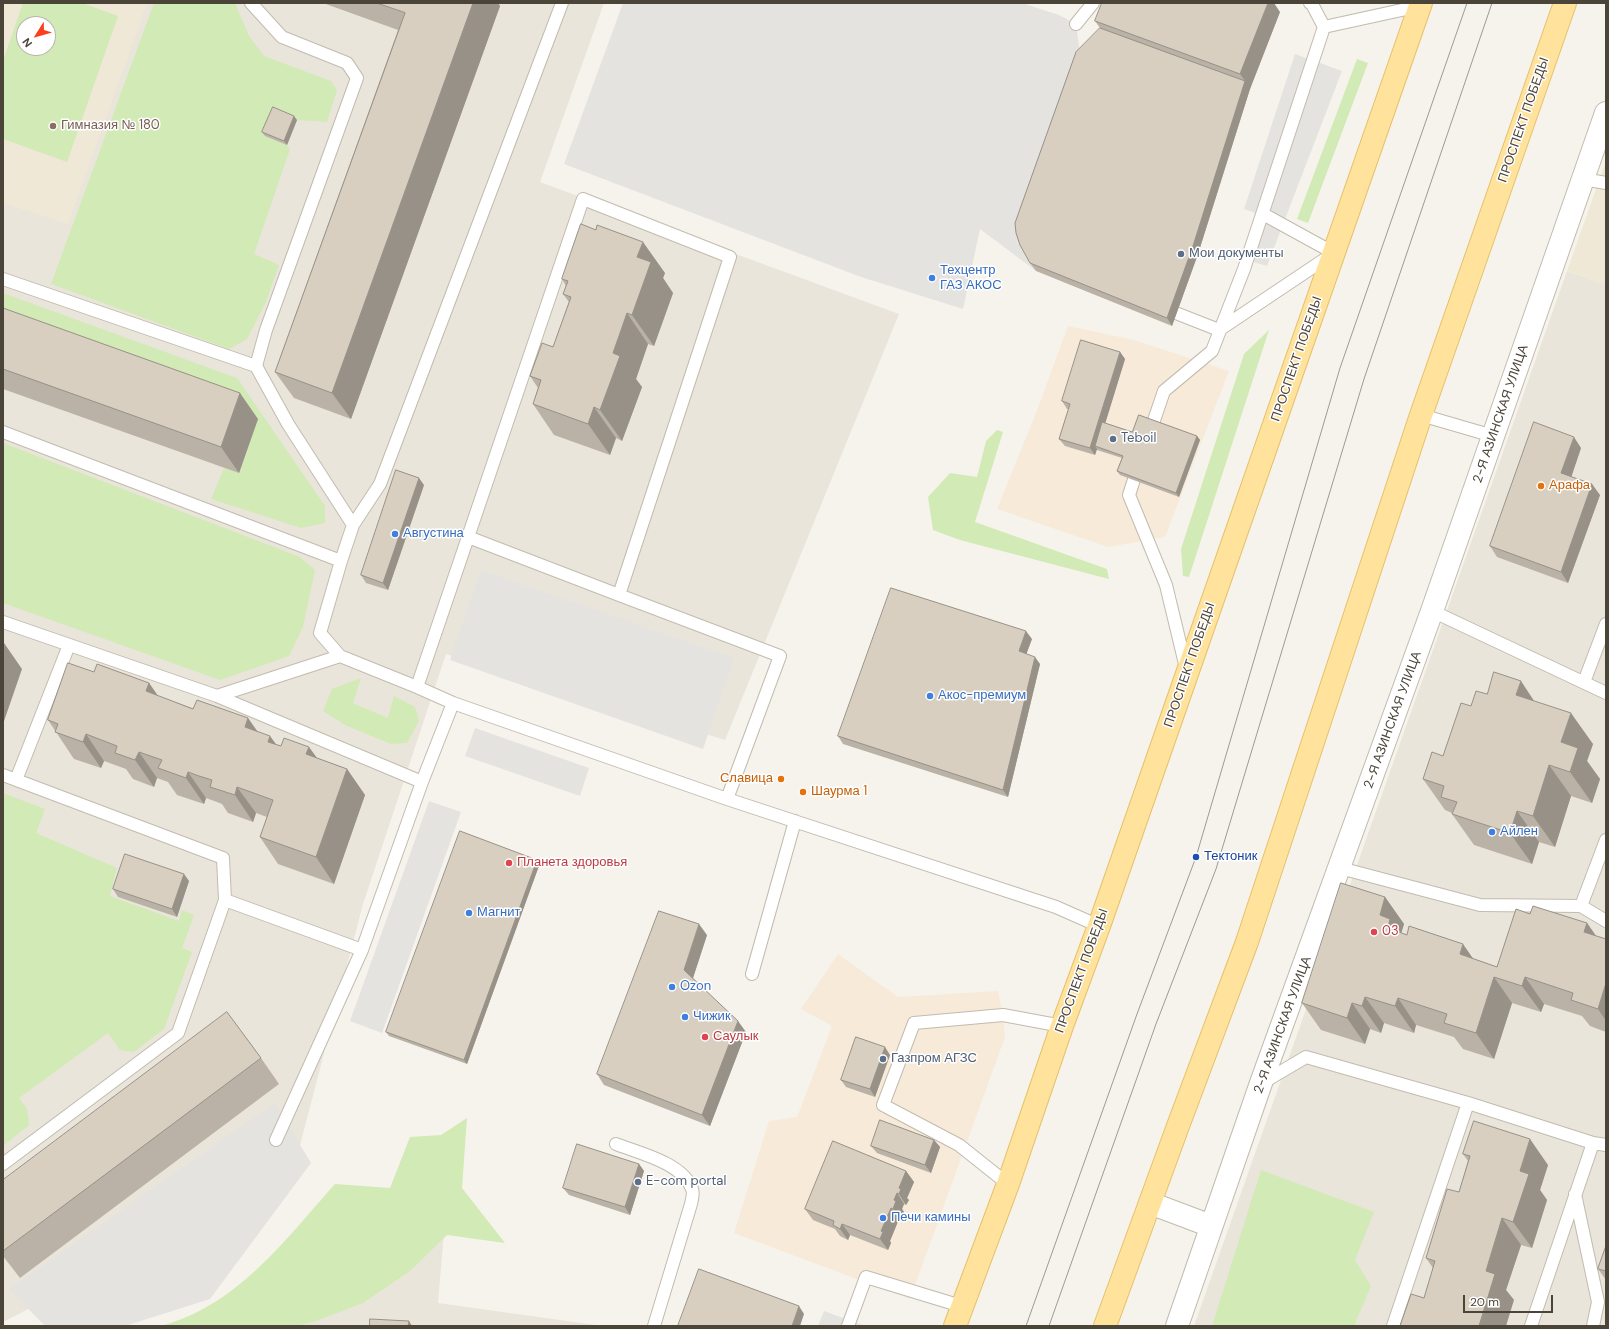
<!DOCTYPE html>
<html>
<head>
<meta charset="utf-8">
<style>
	body { margin:0 }
	#map { position:relative; width:1609px; height:1329px; overflow:hidden; background:#f6f3ec; font-family:"DM Sans",sans-serif }
	canvas { display:block }
	.frame { position:absolute; inset:0; border:4px solid #4b4439; pointer-events:none }
	.north { position:absolute; left:16px; top:16px; width:40px; height:40px; box-sizing:border-box; background:#fff; border:1px solid #b7b4b0; border-radius:50%; rotate:233deg; font-size:11px; font-weight:700; line-height:16px; text-align:center; color:#4b4439 }
	.north::after { content:''; display:block; margin:auto; width:14px; height:18px; background:#fc3f1d; clip-path:polygon(50% 0,100% 100%,50% 72%,0 100%) }
	.scale { position:absolute; left:1463px; top:1295px; width:90px; height:18px; box-sizing:border-box; border:2px solid #4b4439; border-top:0; padding-left:5px; font-size:12px; line-height:14px; white-space:nowrap; color:#4b4439; -webkit-text-stroke:3px #fff; paint-order:stroke }
</style>
</head>
<body>
<div id="map">
<canvas width="1609" height="1329"></canvas>
<div class="frame"></div>
<div class="north">N</div>
<div class="scale">20 m</div>
</div>
<script>
const c = document.querySelector('canvas').getContext('2d');
c.lineJoin = 'round';
function fillPath(path, color) { c.fillStyle = color; c.fill(path, 'evenodd'); }
function trace(path, color, width, dash) { c.strokeStyle = color; c.lineWidth = width; c.lineCap = dash ? 'butt' : 'round'; c.setLineDash(dash || []); c.stroke(path); }
function write(font, color, halo, rows, align = 'center') {
  c.font = font + ' "DM Sans",sans-serif'; c.lineWidth = 3; c.setLineDash([]); c.textBaseline = 'middle'; c.strokeStyle = halo; c.fillStyle = color; for (const [text, x, y, turn = 0] of rows) {
    c.save(); c.translate(x, y); c.rotate((+turn || 0) * Math.PI / 180); c.textAlign = isNaN(turn) ? turn : align; if (halo) c.strokeText(text, 0, 0); c.fillText(text, 0, 0); c.restore();
  }
}
const residential = new Path2D(`
	M3,3H604L540,182L899,314L725,740L446,654L363,904L293,1172L3,1322ZM24,24H48V48H24Z
	M1567,271L1606,285V1326H1194Z
	M445,1220L438,1303L603,1326H298L306,1322Z`);
const commercial = new Path2D(`
	M1068,326L1134,340L1229,371L1165,537L1108,547L997,509L1038,408Z
	M838,954L898,997L998,991L1003,1015L1005,1037L910,1299L734,1233L769,1121L797,1117L832,1026L801,1009Z`);
const education = new Path2D(`
	M3,3H147L68,224L3,203ZM24,24H48V48H24Z
	M1606,161V285L1567,271Z`);
const green = new Path2D(`
	M23,3H82L118,16L67,162L3,139V61ZM24,24H48V48H24Z
	M154,3H235L249,36L264,56L331,81L337,90L327,122L297,120L276,111L265,136L287,145L290,149L254,254L279,265L265,304L247,339L229,349L51,284Z
	M1357,59L1368,63L1308,223L1297,219Z
	M3,293L237,378L325,506V523L301,528L211,499L224,468L239,473L258,419L3,328Z
	M1269,330L1189,577L1183,576L1181,549L1244,354Z
	M997,430L1003,432L975,522L1107,569L1109,579L960,540L933,530L928,497L950,473L977,477L986,441Z
	M3,443L300,557L315,570L303,627L289,656L220,680L3,603Z
	M361,678L353,703L388,718L394,696L415,707L419,721L407,743L391,744L347,726L323,711L332,689Z
	M3,793L45,809L36,833L117,868L110,896L179,921L182,910L194,915L182,948L192,952L164,1029L134,1052L120,1050L108,1033L19,1098L27,1109L29,1125L3,1146Z
	M467,1118L462,1188L505,1243L447,1235L410,1271L363,1303L316,1321L297,1326H161C238,1305 284,1241 335,1184L390,1188L410,1137L441,1135Z
	M1261,1170L1374,1212L1355,1260L1371,1286L1354,1326H1212Z`);
const parking = new Path2D(`
	M623,3H1022L1059,15L1076,24L1081,59L1036,271L980,229L963,309L861,277L564,164Z
	M1295,54L1342,71L1267,266L1243,259L1259,214L1244,209Z
	M481,570L734,658L703,749L450,660Z
	M475,728L589,768L580,796L465,756Z
	M429,801L461,812L382,1033L350,1021Z
	M275,1103L311,1163L210,1299L125,1326H45L9,1289Z
	M824,1311L865,1326H818Z`);
const lane = new Path2D(`
	M251,3L282,37L347,63L357,78L266,330L256,366L288,424L353,525
	M562,3L380,484L353,525L341,561L320,633L340,656L417,687L453,703L727,799L1056,907L1099,926
	M1076,24L1093,3
	M1324,27L1420,6
	M1583,179L1606,183
	M3,279L256,366
	M1163,308L1219,330
	M1219,330L1334,253L1263,214
	M1421,415L1493,436
	M3,432L341,561
	M1149,435L1164,391L1212,351L1244,269L1324,27L1312,4L1310,3
	M1139,464L1129,495L1166,585L1186,668
	M468,537L619,595
	M1432,611L1606,693
	M3,622L217,696L340,656
	M1584,682L1606,624
	M417,687L583,199L730,257L619,595L780,656L727,799
	M217,696L422,782
	M3,775L223,858L225,900L362,950L422,782L453,703
	M16,780L69,645
	M1606,840L1581,906L1606,921
	M1340,868L1480,905L1581,906
	M752,974L795,821
	M1262,1083L1306,1057L1468,1103L1393,1326
	M1468,1103L1593,1143L1606,1145
	M276,1140L362,950
	M616,1144C639,1153 683,1163 692,1189C694,1193 692,1199 691,1204L654,1326
	M3,1164L178,1033L225,900
	M1008,1184L959,1145L883,1105L914,1023L1003,1015L1062,1026
	M1575,1194L1598,1302L1593,1326
	M848,1326L866,1277L961,1306
	M1531,1326L1593,1143`);
const street = new Path2D(`
	M1150,1203L1211,1226
	M1177,1326L1261,1083L1432,611L1606,113`);
const primary = new Path2D(`
	M955,1326L1008,1184L1062,1026L1099,926L1421,3
	M1105,1326L1178,1126L1247,942L1421,415L1565,3`);
const tram = new Path2D(`
	M1026,1326L1137,1014L1196,857L1340,368L1467,3
	M1049,1326L1156,1024L1216,869L1364,379L1492,3`);
const wall = new Path2D(`
	M323,3H498L500,6L351,419L294,398L275,372L398,30Z
	M1280,12L1250,89L1198,254L1172,326L1036,271L1030,263L1100,28L1095,21Z
	M297,120L287,145L265,136L262,132Z
	M665,273L663,278L673,293L654,346L648,344L636,379L642,387L622,441L616,438L610,455L554,435L533,404L538,388L530,376L553,347L569,302L563,294L566,286L562,279Z
	M3,308L258,419L239,473L3,389Z
	M1120,352L1125,359L1105,423L1132,432L1197,436L1200,440L1179,497L1120,475L1117,471L1122,458L1097,450V449L1095,455L1065,446L1059,439L1069,409H1067L1062,401Z
	M1581,448L1571,476L1600,495L1568,583L1497,557L1490,546Z
	M424,485L388,590L366,583L361,575Z
	M1032,639L1026,653L1040,664L1008,797L843,744L838,736Z
	M94,672L149,683L158,696L257,731L276,745L317,758L347,769L365,795L334,884L278,864L260,837L267,817L256,813L253,822L228,813L222,804L217,802L206,798L204,804L177,795L168,782L157,778L154,787L133,779L126,769L104,761L101,768L74,759L48,720Z
	M1487,694L1534,701L1593,744L1587,761L1600,779L1592,803L1571,796L1555,847L1539,842L1532,864L1474,845L1452,814V813L1445,810L1423,779L1443,756L1471,706Z
	M540,863L467,1064L389,1036L386,1032Z
	M189,881L177,917L118,897L113,889Z
	M1385,897L1404,924L1401,933L1474,959L1497,967L1530,914L1587,923L1596,936L1606,939V1032L1590,1026L1582,1016L1544,1004L1541,1012L1512,1003L1494,1059L1463,1049L1454,1037L1416,1025L1414,1033L1384,1023L1381,1033L1370,1029L1365,1044L1321,1030L1302,1003Z
	M707,935L693,978L746,1032L710,1126L604,1085L597,1074Z
	M890,1055L875,1097L846,1087L841,1080Z
	M261,1058L279,1084L20,1278L3,1256V1180Z
	M934,1140L940,1147L931,1173L877,1153L871,1146Z
	M1463,1154L1548,1165L1540,1190L1547,1200L1532,1248L1521,1245L1506,1290L1514,1300L1424,1298L1433,1268L1426,1258L1459,1192L1468,1161Z
	M639,1164L644,1171L630,1215L569,1195L563,1188Z
	M906,1171L914,1182L907,1198L909,1200L906,1205L904,1204L902,1209L904,1212L901,1220L899,1219L890,1241L891,1243L888,1250L850,1235L848,1240L840,1236L835,1229L813,1220L805,1209Z
	M1606,1246V1280L1598,1269Z`);
const shadedWall = new Path2D(`
	M473,3H498L500,6L351,419L332,393Z
	M1268,3H1274L1280,12L1250,89L1198,254L1172,326L1167,318L1245,81L1240,74Z
	M294,116L297,120L287,145L284,141Z
	M643,242L665,273L663,278L673,293L654,346L632,315L637,257Z
	M627,313L648,344L636,379L642,387L622,441L600,410L613,353Z
	M1120,352L1125,359L1098,447L1095,446L1097,449L1095,455L1090,448Z
	M240,393L258,419L239,473L221,447Z
	M594,407L616,438L610,455L588,424Z
	M1197,436L1200,440L1179,497L1176,493Z
	M1574,437L1581,448L1569,484L1561,473Z
	M419,478L424,485L388,590L383,583Z
	M1592,484L1600,495L1568,583L1561,572Z
	M1026,631L1032,639L1025,658L1019,651Z
	M4,643L22,669L3,724V645Z
	M1035,657L1040,664L1008,797L1003,790Z
	M1521,681L1542,713L1516,695Z
	M149,683L167,709L146,691Z
	M1571,713L1593,744L1587,761L1600,779L1592,803L1570,772L1561,742Z
	M248,718L267,745L245,727Z
	M86,734L104,761L101,768L83,742Z
	M270,736L289,762L268,742Z
	M309,747L328,773L306,754Z
	M139,752L157,778L154,787L135,760Z
	M1549,765L1571,796L1555,847L1533,816Z
	M347,769L365,795L334,884L316,857Z
	M188,772L206,798L204,804L186,778Z
	M237,787L256,813L253,822L235,795Z
	M1517,811L1539,842L1532,864L1510,833Z
	M537,860L540,863L467,1064L464,1060Z
	M184,874L189,881L177,917L172,909Z
	M1385,897L1404,924L1401,934L1388,928L1380,915Z
	M1587,923L1605,949L1584,932Z
	M699,924L707,935L692,981L684,970Z
	M1463,944L1481,970L1460,954Z
	M1494,977L1512,1003L1494,1059L1476,1033Z
	M1525,977L1544,1004L1541,1012L1522,986Z
	M1606,983V1021L1598,1009Z
	M1365,997L1384,1023L1381,1033L1362,1006Z
	M1398,998L1416,1025L1414,1033L1395,1006Z
	M1352,1003L1370,1029L1365,1044L1347,1018Z
	M738,1021L746,1032L710,1126L702,1115Z
	M885,1047L890,1055L875,1097L870,1089Z
	M1530,1139L1548,1165L1540,1190L1547,1200L1532,1248L1513,1222L1520,1171Z
	M934,1140L940,1147L931,1173L925,1165Z
	M639,1164L644,1171L630,1215L625,1207Z
	M906,1171L914,1182L907,1198L909,1200L906,1205L899,1194V1188Z
	M897,1193L904,1204L902,1209L904,1212L901,1220L893,1209L894,1200Z
	M891,1208L899,1219L890,1241L891,1243L888,1250L880,1239L881,1231Z
	M1502,1218L1521,1245L1506,1290L1514,1300L1506,1326H1479L1486,1271Z
	M842,1224L850,1235L848,1240L840,1229Z
	M799,1306L804,1314L800,1326H792Z
	M409,1321L412,1326H408Z`);
const building = new Path2D(`
	M377,3H473L332,393L275,372L405,13Z
	M1102,3H1268L1240,74L1095,21Z
	M1100,28L1245,81L1193,246L1167,318L1030,263L1020,245L1016,233L1015,223L1076,52Z
	M273,107L294,116L284,141L262,132Z
	M581,224L596,230L597,225L643,242L637,257L651,262L632,315L627,313L613,353L620,356L600,410L594,407L588,424L533,404L541,380L530,376L542,343L553,347L571,297L563,294L568,281L562,279Z
	M3,308L240,393L221,447L3,369Z
	M1081,340L1120,352L1090,448L1059,439L1070,404L1062,401Z
	M1139,415L1197,436L1176,493L1117,471L1123,456L1095,446L1102,422L1132,432Z
	M1534,422L1574,437L1561,473L1592,484L1561,572L1490,546Z
	M396,470L419,478L383,583L361,575Z
	M891,588L1026,631L1019,651L1035,657L1003,790L838,736Z
	M68,663L94,672L97,664L149,683L146,691L193,709L197,700L248,718L245,727L270,736L268,742L281,746L284,738L309,747L306,754L347,769L316,857L260,837L273,800L237,787L235,795L210,787L212,780L199,776L188,772L186,778L158,768L162,760L139,752L135,760L115,753L117,746L86,734L83,742L55,732L58,724L48,720Z
	M1494,672L1521,681L1516,695L1571,713L1561,742L1578,748L1570,772L1549,765L1533,816L1517,811L1510,833L1452,814L1457,802L1441,797L1444,786L1423,779L1432,752L1443,756L1461,703L1471,706L1476,691L1487,694Z
	M460,831L537,860L464,1060L386,1032Z
	M125,854L184,874L172,909L113,889Z
	M1341,883L1385,897L1380,915L1390,919L1388,928L1407,935L1409,926L1463,944L1460,954L1497,967L1516,909L1530,914L1533,906L1587,923L1584,932L1606,939V983L1598,1009L1571,1000L1573,993L1525,977L1522,986L1494,977L1476,1033L1444,1023L1447,1014L1398,998L1395,1006L1365,997L1362,1006L1352,1003L1347,1018L1302,1003Z
	M659,911L699,924L684,970L738,1021L702,1115L597,1074Z
	M227,1012L261,1058L3,1251V1180Z
	M856,1037L885,1047L870,1089L841,1080Z
	M880,1120L934,1140L925,1165L871,1146Z
	M1474,1121L1530,1139L1520,1171L1529,1174L1513,1222L1502,1218L1486,1271L1495,1274L1479,1326H1400L1411,1294L1424,1298L1435,1261L1426,1258L1447,1189L1459,1192L1470,1156L1463,1154Z
	M833,1141L906,1171L899,1188L901,1189L899,1194L897,1193L894,1200L896,1201L893,1209L891,1208L881,1231L883,1232L880,1239L842,1224L840,1229L833,1225L834,1221L805,1209Z
	M577,1144L639,1164L625,1207L563,1188Z
	M1606,1246V1271L1598,1269Z
	M699,1269L799,1306L792,1326H678Z
	M370,1319L409,1321L408,1326H370Z`);
const markers = [
	[53,126,4,"#8d6e63"],
	[1181,254,4,"#5c6f8a"],
	[932,278,4,"#3f7fe0"],
	[1113,439,4,"#5c6f8a"],
	[1541,486,4,"#e8710a"],
	[395,534,4,"#3f7fe0"],
	[930,696,4,"#3f7fe0"],
	[781,779,4,"#e8710a"],
	[803,792,4,"#e8710a"],
	[1492,832,4,"#3f7fe0"],
	[1196,857,4,"#1a4fb4"],
	[509,863,4,"#e0444e"],
	[469,913,4,"#3f7fe0"],
	[1374,932,4,"#e0444e"],
	[672,987,4,"#3f7fe0"],
	[685,1017,4,"#3f7fe0"],
	[705,1037,4,"#e0444e"],
	[883,1059,4,"#5c6f8a"],
	[638,1182,4,"#5c6f8a"],
	[883,1218,4,"#3f7fe0"]
];
const streetNames = [
	["ПРОСПЕКТ ПОБЕДЫ",1524,120,-71],
	["ПРОСПЕКТ ПОБЕДЫ",1297,359,-71],
	["2-Я АЗИНСКАЯ УЛИЦА",1501,414,-71],
	["ПРОСПЕКТ ПОБЕДЫ",1190,665,-71],
	["2-Я АЗИНСКАЯ УЛИЦА",1393,720,-70],
	["ПРОСПЕКТ ПОБЕДЫ",1082,971,-70],
	["2-Я АЗИНСКАЯ УЛИЦА",1283,1025,-70]
];
const educationNames = [
	["Гимназия № 180",61,126]
];
const serviceNames = [
	["Мои документы",1189,254],
	["Teboil",1121,439],
	["Газпром АГЗС",891,1059],
	["E-com portal",646,1182]
];
const shopNames = [
	["Техцентр",940,271],
	["ГАЗ АКОС",940,286],
	["Августина",403,534],
	["Акос-премиум",938,696],
	["Айлен",1500,832],
	["Магнит",477,913],
	["Ozon",680,987],
	["Чижик",693,1017],
	["Печи камины",891,1218]
];
const foodNames = [
	["Арафа",1549,486],
	["Славица",773,779,"right"],
	["Шаурма 1",811,792]
];
const transitNames = [
	["Тектоник",1204,857]
];
const healthNames = [
	["Планета здоровья",517,863],
	["03",1382,932],
	["Саулык",713,1037]
];
fillPath(residential, '#eae5da');
fillPath(commercial, '#f7ead8');
fillPath(education, '#efe8d6');
fillPath(green, '#d2eab5');
fillPath(parking, '#e5e3e0');
trace(lane, '#c2bbae', 14);
trace(street, '#c2bbae', 24);
trace(primary, '#e6c16a', 24);
trace(lane, '#fff', 12);
trace(street, '#fff', 22);
trace(primary, '#ffe39c', 22);
trace(tram, '#9a9a9a', 1);
fillPath(wall, '#bab2a6');
fillPath(shadedWall, '#979187');
fillPath(building, '#d8cfc1');
trace(building, '#979187', 1);
for (const [x, y, r, color] of markers) { const dot = new Path2D(); dot.arc(x, y, r, 0, 2 * Math.PI); c.fillStyle = color; c.fill(dot); trace(dot, '#fff', 1.5); }
write('13px', '#4b4439', '#fff', streetNames);
write('13px', '#785e54', '#fff', educationNames, 'left');
write('13px', '#4e5e75', '#fff', serviceNames, 'left');
write('13px', '#366cbe', '#fff', shopNames, 'left');
write('13px', '#c56008', '#fff', foodNames, 'left');
write('13px', '#164399', '#fff', transitNames, 'left');
write('13px', '#be3a42', '#fff', healthNames, 'left');
</script>
</body>
</html>
